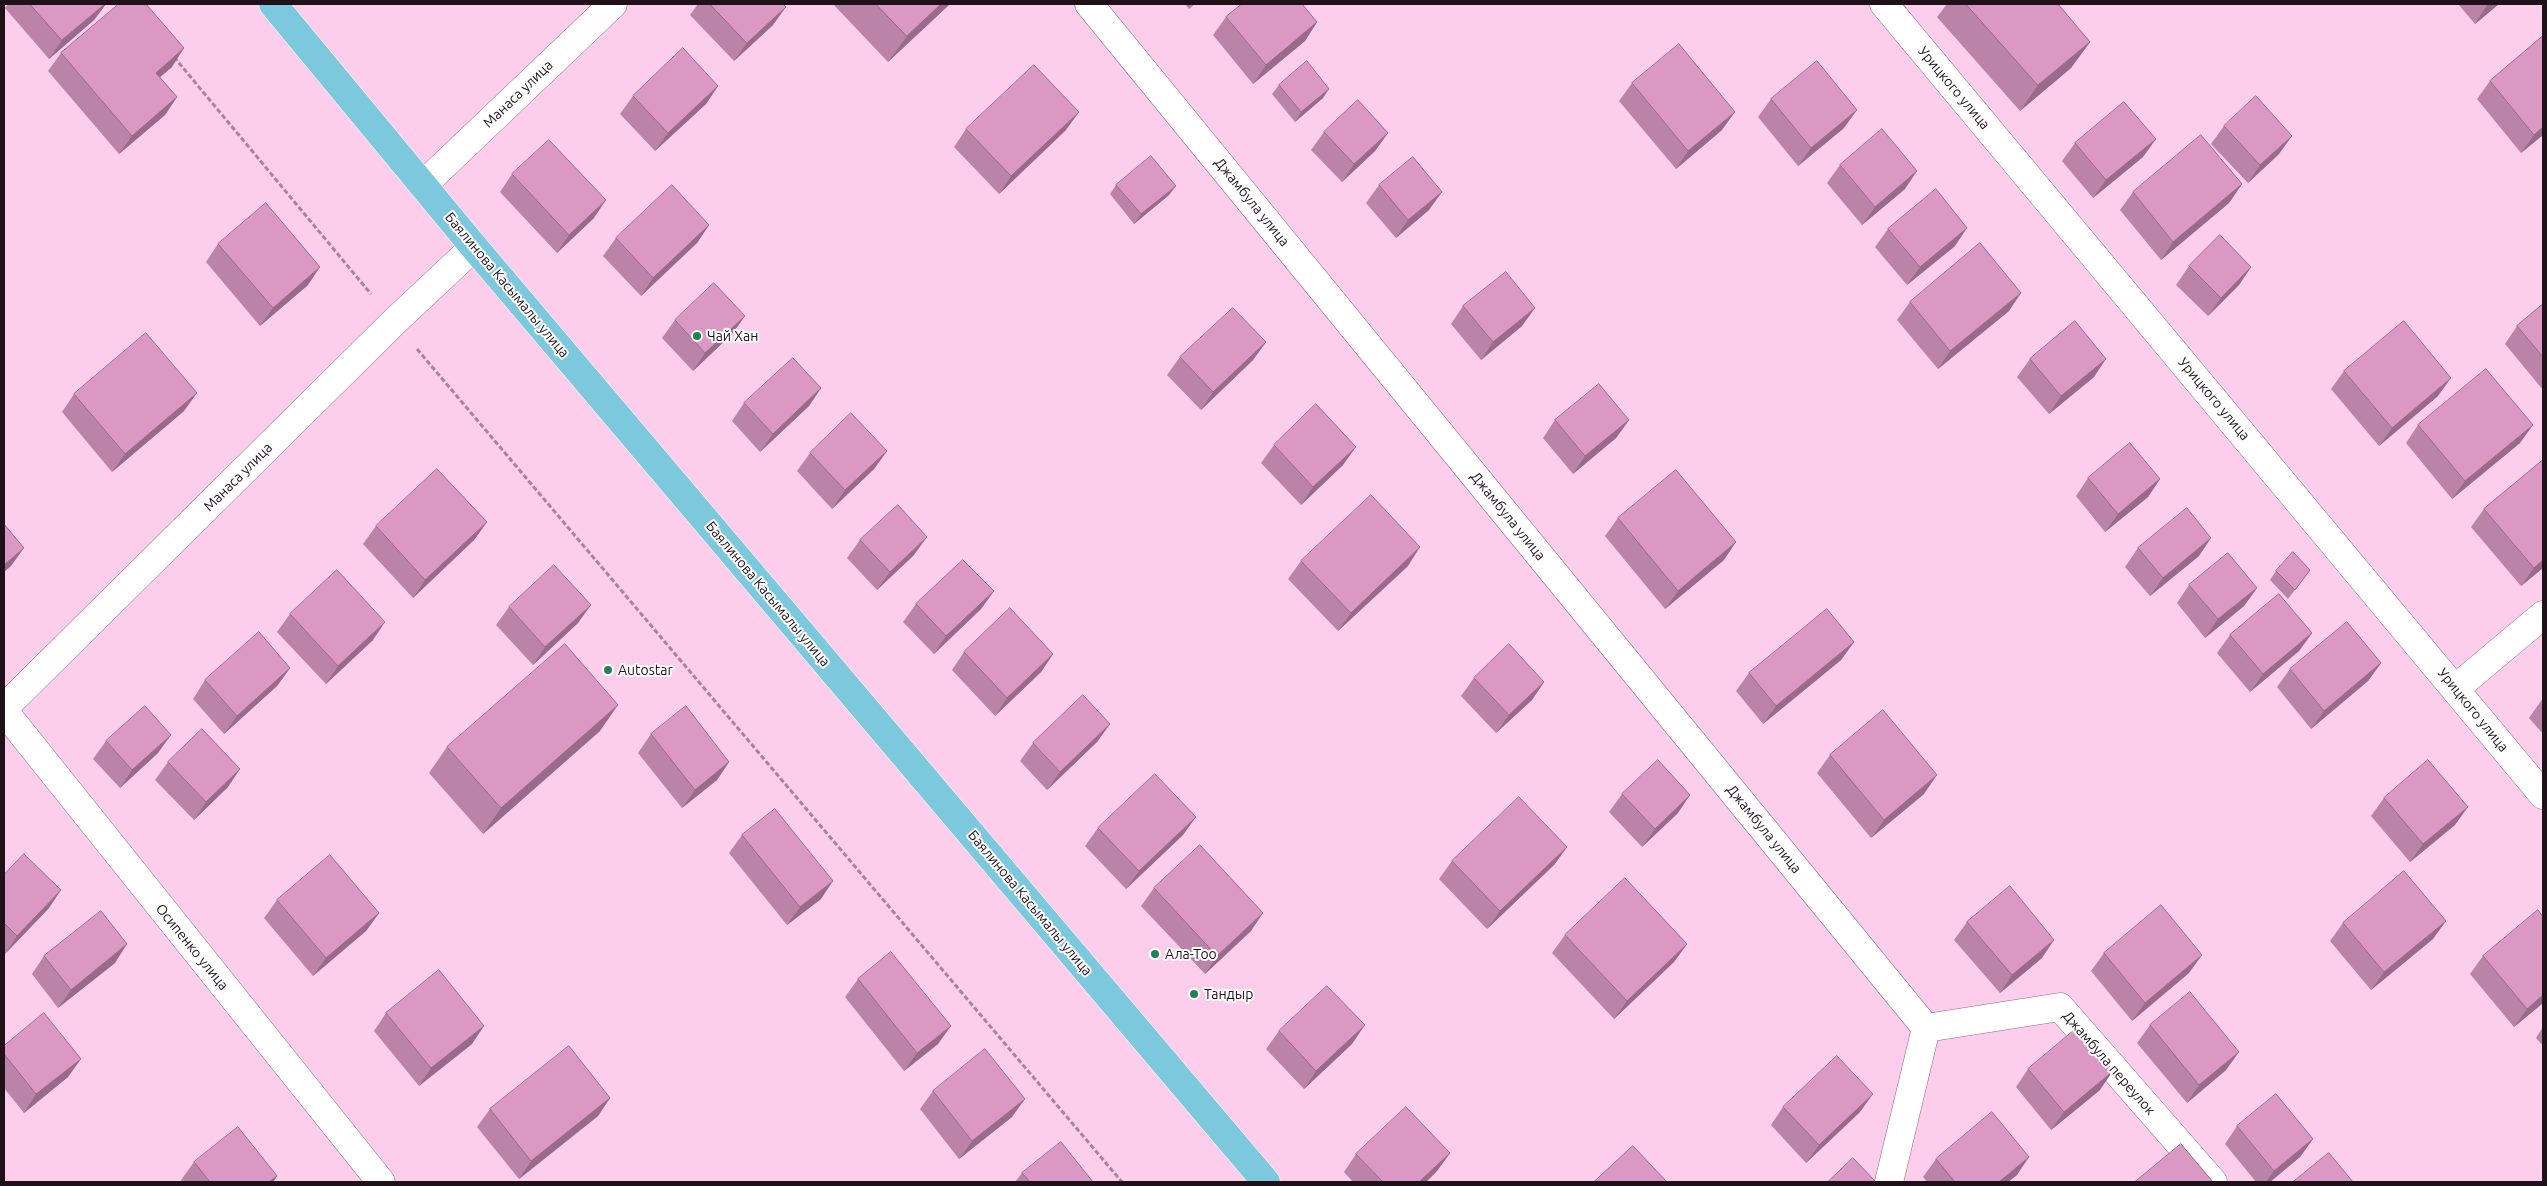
<!DOCTYPE html>
<html>
<head>
<meta charset="utf-8">
<style>
	body { margin:0 }
	#map { position:relative; width:2547px; height:1186px; overflow:hidden; background:#fdceec; font-family:Ubuntu,sans-serif }
	canvas { display:block }
	.frame { position:absolute; inset:0; border:5px solid #1f101a; pointer-events:none }
</style>
</head>
<body>
<div id="map">
<canvas width="2547" height="1186"></canvas>
<div class="frame"></div>
</div>
<script>
const c = document.querySelector('canvas').getContext('2d');
c.lineJoin = 'round';
function trace(path, color, width, dash) { c.strokeStyle = color; c.lineWidth = width; c.lineCap = dash ? 'butt' : 'round'; c.setLineDash(dash || []); c.stroke(path); }
function fillPath(path, color) { c.fillStyle = color; c.fill(path, 'evenodd'); }
function write(font, color, halo, rows, align = 'center') {
  c.font = font + ' Ubuntu,sans-serif'; c.lineWidth = 4; c.setLineDash([]); c.textBaseline = 'middle'; c.strokeStyle = halo; c.fillStyle = color; for (const [text, x, y, turn = 0] of rows) {
    c.save(); c.translate(x, y); c.rotate((+turn || 0) * Math.PI / 180); c.textAlign = isNaN(turn) ? turn : align; if (halo) c.strokeText(text, 0, 0); c.fillText(text, 0, 0); c.restore();
  }
}
const path = new Path2D(`
	M174,57L371,294
	M417,349L1122,1182`);
const minor = new Path2D(`
	M1089,4L1926,1028
	M1884,4L2543,795
	M423,185L613,4
	M2456,688L2543,615
	M4,708L394,322L474,247
	M4,711L381,1182
	M1926,1028L2060,1007L2213,1182
	M1889,1182L1926,1028`);
const major = new Path2D(`
	M273,4L474,247L1266,1182`);
const wall = new Path2D(`
	M8,4H106L94,20L49,59L5,8Z
	M698,4H783L773,25L734,61L690,15Z
	M833,4H950L888,62Z
	M1185,4H1195L1189,9Z
	M1947,4H2058L2090,42L2071,68L2020,111L1937,17Z
	M2458,4H2499L2475,24Z
	M1226,17L1317,22L1305,41L1253,84L1213,35Z
	M2543,36V135L2521,153L2477,99L2490,81Z
	M61,53L172,67L160,77L177,97L165,115L119,154L48,71Z
	M1632,83L1722,130L1676,169L1619,101Z
	M1279,85L1323,98L1295,122L1272,94Z
	M718,86L706,104L655,151L620,114L633,96Z
	M1771,99L1844,128L1798,166L1758,117Z
	M2224,126L2279,154L2248,183L2211,144Z
	M966,129L1066,130L999,194L954,147Z
	M1324,132L1388,133L1375,151L1342,182L1311,150Z
	M2075,143L2143,157L2093,198L2062,161Z
	M1840,165L1905,189L1862,225L1827,183Z
	M512,174L594,218L557,253L500,192Z
	M2242,184L2229,203L2161,260L2120,210L2133,192Z
	M1116,185L1169,195L1134,224L1110,194Z
	M1379,185L1429,210L1396,238L1366,203Z
	M709,225L697,243L641,296L603,256L616,238Z
	M1888,229L1955,246L1907,285L1875,247Z
	M218,244L308,285L260,326L206,262Z
	M2189,266L2251,267L2239,285L2208,316L2176,285Z
	M1910,302L2009,311L1938,369L1897,320Z
	M2543,304V390L2505,344L2517,326Z
	M1463,306L1522,326L1481,360L1451,324Z
	M745,316L732,334L693,371L662,338L675,320Z
	M1266,342L1253,360L1201,410L1167,375L1180,357Z
	M2030,359L2094,377L2049,414L2017,377Z
	M2344,371L2438,396L2379,446L2331,389Z
	M821,388L809,406L760,452L732,421L744,403Z
	M74,394L184,411L112,472L62,412Z
	M1555,420H1629L1616,438L1573,474L1543,438Z
	M2418,425L2520,443L2452,499L2406,443Z
	M1274,445L1343,465L1301,505L1261,463Z
	M887,451L874,469L832,509L797,471L810,453Z
	M2543,460V568L2521,586L2471,527L2484,509Z
	M2088,478L2160,479L2148,497L2105,532L2076,496Z
	M1618,518L1724,560L1665,609L1605,536Z
	M487,522L474,540L413,598L363,544L376,526Z
	M860,540L914,555L877,590L847,558Z
	M2138,548L2199,556L2150,596L2125,567Z
	M1301,561L1408,566L1338,631L1288,579Z
	M2310,570L2288,599L2270,580L2276,571Z
	M2189,585L2257,588L2244,606L2205,638L2177,603Z
	M994,591L981,609L934,654L903,622L916,604Z
	M509,607L578,623L533,665L496,625Z
	M290,614L373,640L326,684L277,632Z
	M2312,633L2299,651L2250,692L2217,653L2230,635Z
	M1854,642L1841,660L1763,724L1736,691L1749,673Z
	M964,652L1053,654L1041,672L995,716L952,670Z
	M2381,663L2368,681L2311,729L2277,687L2290,669Z
	M290,668L277,686L224,734L193,699L205,680Z
	M1474,678L1544,682L1532,700L1496,733L1461,696Z
	M2543,698V734L2529,718Z
	M1110,724L1097,742L1047,790L1020,761L1033,743Z
	M600,731L483,834L429,773L447,747Z
	M651,734L729,762L717,780L682,808L638,753Z
	M106,741L158,753L120,788L93,759Z
	M1830,755L1924,794L1871,838L1817,773Z
	M168,762L228,787L194,820L155,780Z
	M1622,794L1678,813L1642,847L1609,812Z
	M2384,798L2455,825L2410,862L2371,816Z
	M1098,828L1183,835L1126,889L1085,846Z
	M742,835L821,899L787,925L729,853Z
	M1567,847L1554,865L1487,929L1439,879L1452,861Z
	M4,875L49,908L5,954L4,953Z
	M1154,888L1251,931L1205,974L1141,906Z
	M277,900L379,913L366,931L313,976L264,918Z
	M2543,917V1003L2514,1027L2470,974L2483,956Z
	M1967,922L2042,958L2000,993L1954,940Z
	M2343,923L2433,939L2371,990L2330,941Z
	M1565,935L1687,944L1674,962L1614,1019L1552,953Z
	M2104,953L2189,973L2132,1021L2091,971Z
	M44,956L115,963L58,1008L32,974Z
	M858,979L938,1044L904,1071L845,997Z
	M386,1013L472,1044L419,1086L374,1031Z
	M2150,1025L2226,1070L2187,1103L2137,1043Z
	M2543,1027V1046L2536,1038Z
	M1279,1031L1352,1044L1304,1089L1266,1049Z
	M4,1046L68,1077L24,1113L4,1088Z
	M2028,1069L2100,1090L2051,1130L2016,1087Z
	M933,1091L1012,1117L959,1159L920,1109Z
	M610,1098L598,1116L519,1179L477,1127L490,1109Z
	M1783,1107L1860,1112L1806,1163L1771,1125Z
	M2237,1126L2313,1139L2300,1157L2270,1182H2256L2225,1144Z
	M1450,1153L1437,1171L1426,1182H1353L1344,1172L1356,1154Z
	M1936,1159L2017,1175L2008,1182H1927L1923,1177Z
	M194,1162L277,1176L273,1182H183L181,1180Z
	M1022,1173L1093,1182H1015Z`);
const shadedWall = new Path2D(`
	M105,4H106L94,20L49,59L62,40Z
	M941,4H950L888,62L907,36Z
	M2489,4H2499L2475,24L2487,5Z
	M786,7L773,25L734,61L747,43Z
	M1317,22L1305,41L1253,84L1266,65Z
	M2090,42L2071,68L2020,111L2038,85Z
	M184,48L172,67L144,91L156,73Z
	M718,86L706,104L655,151L668,133Z
	M1329,89L1323,98L1295,122L1301,112Z
	M177,97L165,115L119,154L132,136Z
	M1857,110L1844,128L1798,166L1811,148Z
	M1079,112L1066,130L999,194L1011,176Z
	M1735,112L1722,130L1676,169L1688,151Z
	M2543,127V135L2521,153L2534,135Z
	M1388,133L1375,151L1342,182L1354,164Z
	M2292,136L2279,154L2248,183L2260,165Z
	M2156,139L2143,157L2093,198L2106,180Z
	M1917,171L1905,189L1862,225L1875,207Z
	M2242,184L2229,203L2161,260L2173,242Z
	M1176,186L1169,195L1134,224L1141,214Z
	M1442,192L1429,210L1396,238L1408,220Z
	M606,200L594,218L557,253L569,235Z
	M709,225L697,243L641,296L653,278Z
	M1967,228L1955,246L1907,285L1920,267Z
	M320,267L308,285L260,326L273,308Z
	M2251,267L2239,285L2208,316L2221,298Z
	M2021,293L2009,311L1938,369L1950,351Z
	M1535,308L1522,326L1481,360L1493,342Z
	M745,316L732,334L693,371L705,353Z
	M1266,342L1253,360L1201,410L1213,392Z
	M2106,359L2094,377L2049,414L2061,396Z
	M2451,378L2438,396L2379,446L2392,428Z
	M821,388L809,406L760,452L773,434Z
	M197,393L184,411L112,472L125,454Z
	M1629,420L1616,438L1573,474L1585,456Z
	M2533,425L2520,443L2452,499L2465,481Z
	M1356,447L1343,465L1301,505L1313,487Z
	M887,451L874,469L832,509L845,490Z
	M2160,479L2148,497L2105,532L2118,514Z
	M487,522L474,540L413,598L425,580Z
	M927,537L914,555L877,590L890,572Z
	M2211,538L2199,556L2150,596L2163,578Z
	M1736,542L1724,560L1665,609L1678,591Z
	M1420,547L1408,566L1338,631L1351,613Z
	M24,548L11,566L4,572V565Z
	M2543,560V568L2521,586L2534,568Z
	M2257,588L2244,606L2205,638L2218,619Z
	M994,591L981,609L934,654L946,636Z
	M591,605L578,623L533,665L545,647Z
	M385,622L373,640L326,684L338,666Z
	M2312,633L2299,651L2250,692L2263,674Z
	M1854,642L1841,660L1763,724L1776,706Z
	M1053,654L1041,672L995,716L1007,698Z
	M2381,663L2368,681L2311,729L2324,711Z
	M290,668L277,686L224,734L237,716Z
	M1544,682L1532,700L1496,733L1509,715Z
	M618,705L600,731L483,834L501,808Z
	M1110,724L1097,742L1047,790L1060,772Z
	M171,735L158,753L120,788L132,770Z
	M729,762L717,780L682,808L695,790Z
	M240,769L228,787L194,820L206,802Z
	M1937,775L1924,794L1871,838L1884,820Z
	M1690,795L1678,813L1642,847L1655,829Z
	M2468,807L2455,825L2410,862L2423,844Z
	M1196,817L1183,835L1126,889L1139,871Z
	M1567,847L1554,865L1487,929L1500,911Z
	M833,881L821,899L787,925L800,907Z
	M61,890L49,908L5,954L17,936Z
	M379,913L366,931L313,976L326,958Z
	M1263,913L1251,931L1205,974L1217,956Z
	M2446,921L2433,939L2371,990L2384,972Z
	M2054,940L2042,958L2000,993L2012,975Z
	M127,944L115,963L58,1008L71,990Z
	M1687,944L1674,962L1614,1019L1627,1001Z
	M2202,955L2189,973L2132,1021L2145,1003Z
	M2543,995V1003L2514,1027L2527,1009Z
	M1365,1025L1352,1044L1304,1089L1316,1071Z
	M484,1026L472,1044L419,1086L431,1068Z
	M951,1026L938,1044L904,1071L917,1053Z
	M2239,1052L2226,1070L2187,1103L2199,1085Z
	M81,1059L68,1077L24,1113L36,1094Z
	M2113,1071L2100,1090L2051,1130L2064,1112Z
	M1873,1094L1860,1112L1806,1163L1819,1145Z
	M610,1098L598,1116L519,1179L531,1161Z
	M1025,1099L1012,1117L959,1159L972,1141Z
	M2313,1139L2300,1157L2270,1182H2266L2274,1171Z
	M1450,1153L1437,1171L1426,1182H1419Z
	M2029,1157L2017,1175L2008,1182H1999Z
	M277,1176L273,1182H269Z`);
const building = new Path2D(`
	M30,4H105L62,40Z
	M119,4H146L184,48L156,73L177,97L132,136L61,53Z
	M710,4H783L786,7L747,43Z
	M876,4H941L907,36Z
	M1242,4H1302L1317,22L1266,65L1226,17Z
	M1966,4H2058L2090,42L2038,85Z
	M2543,36V127L2534,135L2490,81Z
	M1679,44L1735,112L1688,151L1632,83Z
	M683,48L718,86L668,133L633,96Z
	M1307,61L1329,89L1301,112L1279,85Z
	M1817,61L1857,110L1811,148L1771,99Z
	M1034,65L1079,112L1011,176L966,129Z
	M2256,96L2292,136L2260,165L2224,126Z
	M1358,100L1388,133L1354,164L1324,132Z
	M2124,102L2156,139L2106,180L2075,143Z
	M1882,129L1917,171L1875,207L1840,165Z
	M2201,135L2242,184L2173,242L2133,192Z
	M549,140L606,200L569,235L512,174Z
	M1151,156L1176,186L1141,214L1116,185Z
	M1413,157L1442,192L1408,220L1379,185Z
	M672,185L709,225L653,278L616,238Z
	M1936,189L1967,228L1920,267L1888,229Z
	M266,203L320,267L273,308L218,244Z
	M2220,235L2251,267L2221,298L2189,266Z
	M1980,243L2021,293L1950,351L1910,302Z
	M1506,272L1535,308L1493,342L1463,306Z
	M714,283L745,316L705,353L675,320Z
	M2543,304V357L2517,326Z
	M1233,308L1266,342L1213,392L1180,357Z
	M2075,321L2106,359L2061,396L2030,359Z
	M2404,321L2451,378L2392,428L2344,371Z
	M146,333L197,393L125,454L74,394Z
	M793,358L821,388L773,434L744,403Z
	M2486,369L2533,425L2465,481L2418,425Z
	M1599,384L1629,420L1585,456L1555,420Z
	M1316,404L1356,447L1313,487L1274,445Z
	M851,413L887,451L845,490L810,453Z
	M2130,443L2160,479L2118,514L2088,478Z
	M2543,460V560L2534,568L2484,509Z
	M437,469L487,522L425,580L376,526Z
	M1676,470L1736,542L1678,591L1618,518Z
	M1371,495L1420,547L1351,613L1301,561Z
	M898,505L927,537L890,572L860,540Z
	M2187,508L2211,538L2163,578L2138,548Z
	M4,524L24,548L4,565Z
	M2293,552L2310,570L2295,590L2276,571Z
	M2228,553L2257,588L2218,619L2189,585Z
	M963,560L994,591L946,636L916,604Z
	M554,565L591,605L545,647L509,607Z
	M337,570L385,622L338,666L290,614Z
	M2279,594L2312,633L2263,674L2230,635Z
	M1010,608L1053,654L1007,698L964,652Z
	M1827,609L1854,642L1776,706L1749,673Z
	M2347,622L2381,663L2324,711L2290,669Z
	M259,632L290,668L237,716L205,680Z
	M565,644L618,705L501,808L447,747Z
	M1509,644L1544,682L1509,715L1474,678Z
	M1083,695L1110,724L1060,772L1033,743Z
	M145,706L171,735L132,770L106,741Z
	M686,706L729,762L695,790L651,734Z
	M1883,710L1937,775L1884,820L1830,755Z
	M202,729L240,769L206,802L168,762Z
	M1658,760L1690,795L1655,829L1622,794Z
	M2428,760L2468,807L2423,844L2384,798Z
	M1155,774L1196,817L1139,871L1098,828Z
	M1519,797L1567,847L1500,911L1452,861Z
	M775,809L833,881L800,907L742,835Z
	M1200,845L1263,913L1217,956L1154,888Z
	M24,854L61,890L17,936L4,923V875Z
	M330,855L379,913L326,958L277,900Z
	M2404,871L2446,921L2384,972L2343,923Z
	M1625,878L1687,944L1627,1001L1565,935Z
	M2010,886L2054,940L2012,975L1967,922Z
	M2161,905L2202,955L2145,1003L2104,953Z
	M2538,910L2543,917V995L2527,1009L2483,956Z
	M101,911L127,944L71,990L44,956Z
	M891,952L951,1026L917,1053L858,979Z
	M439,970L484,1026L431,1068L386,1013Z
	M1327,986L1365,1025L1316,1071L1279,1031Z
	M2190,992L2239,1052L2199,1085L2150,1025Z
	M44,1013L81,1059L36,1094L4,1054V1046Z
	M2077,1028L2113,1071L2064,1112L2028,1069Z
	M569,1046L610,1098L531,1161L490,1109Z
	M985,1049L1025,1099L972,1141L933,1091Z
	M1837,1056L1873,1094L1819,1145L1783,1107Z
	M2276,1094L2313,1139L2274,1171L2237,1126Z
	M1406,1107L1450,1153L1419,1182H1383L1356,1154Z
	M1992,1112L2029,1157L1999,1182H1955L1936,1159Z
	M238,1127L277,1176L269,1182H210L194,1162Z
	M1061,1142L1093,1182H1030L1022,1173Z
	M2181,1144L2213,1182H2135Z
	M1633,1146L1667,1182H1594Z
	M2329,1153L2353,1182H2293Z
	M1853,1158L1876,1182H1828Z`);
const markers = [
	[697,336,5,"#228057"],
	[608,670,5,"#228057"],
	[1155,954,5,"#228057"],
	[1194,994,5,"#228057"]
];
const streetNames = [
	["Урицкого улица",1954,88,50],
	["Манаса улица",518,94,-44],
	["Джамбула улица",1252,202,51],
	["Баялинова Касымалы улица",507,285,50],
	["Урицкого улица",2214,399,50],
	["Манаса улица",238,477,-45],
	["Джамбула улица",1508,516,51],
	["Баялинова Касымалы улица",768,594,50],
	["Урицкого улица",2473,710,51],
	["Джамбула улица",1764,829,51],
	["Баялинова Касымалы улица",1030,903,50],
	["Осипенко улица",192,947,51],
	["Джамбула переулок",2109,1063,49]
];
const poiNames = [
	["Чай Хан",707,336],
	["Autostar",618,670],
	["Ала-Тоо",1165,954],
	["Тандыр",1204,994]
];
trace(minor, '#926984', 29);
trace(major, '#fff', 29);
trace(path, '#a7849a', 3, [5, 2.5]);
trace(minor, '#fff', 28);
trace(major, '#7cc8dc', 28);
fillPath(wall, '#bc83a9');
fillPath(shadedWall, '#996a89');
fillPath(building, '#db98c4');
trace(building, '#996a89', 1);
for (const [x, y, r, color] of markers) { const dot = new Path2D(); dot.arc(x, y, r, 0, 2 * Math.PI); c.fillStyle = color; c.fill(dot); trace(dot, '#fff', 2); }
write('14px', '#1f101a', '#fff', streetNames);
write('14px', '#1f101a', '#fff', poiNames, 'left');
</script>
</body>
</html>
